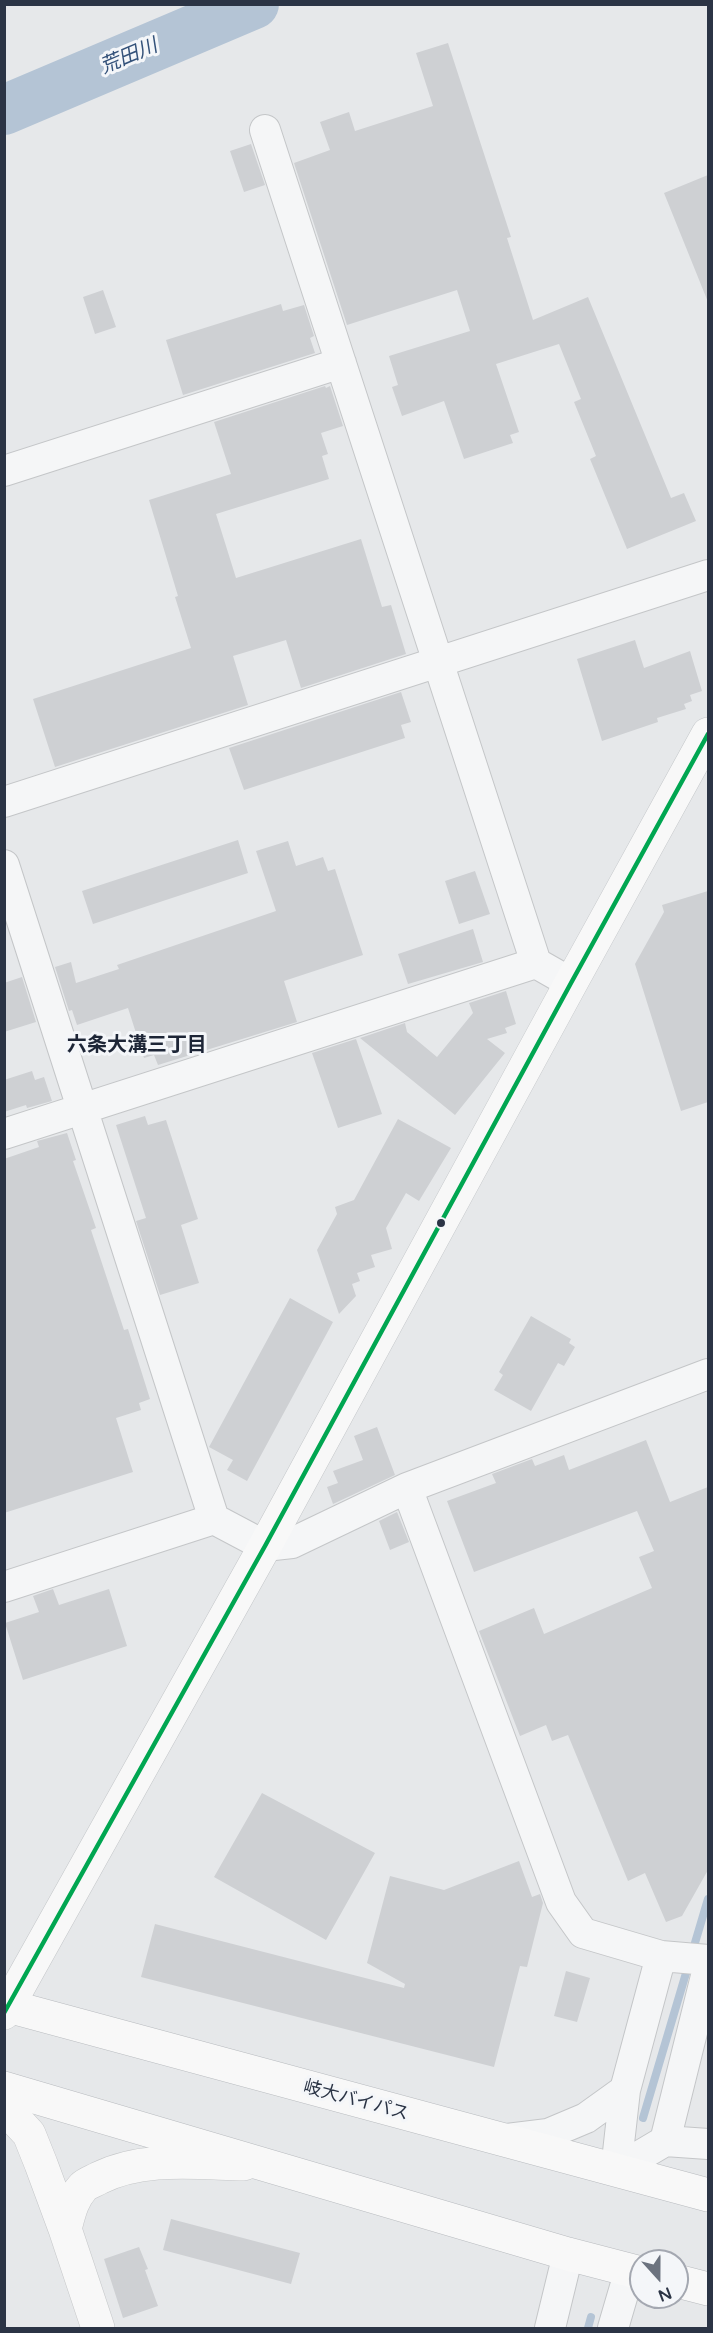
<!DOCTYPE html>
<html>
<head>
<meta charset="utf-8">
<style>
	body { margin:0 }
	#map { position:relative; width:713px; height:2333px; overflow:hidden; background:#e6e8ea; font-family:"Varela Round",sans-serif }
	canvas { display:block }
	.frame { position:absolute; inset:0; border:6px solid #2b3445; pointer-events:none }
	.north { position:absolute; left:629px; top:2249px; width:60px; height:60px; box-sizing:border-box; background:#f4f6f9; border:2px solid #a4a8b1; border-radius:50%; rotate:159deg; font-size:16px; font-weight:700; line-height:24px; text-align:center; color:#2b3445 }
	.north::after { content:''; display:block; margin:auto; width:21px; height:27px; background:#6c737f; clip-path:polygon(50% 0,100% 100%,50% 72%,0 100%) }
</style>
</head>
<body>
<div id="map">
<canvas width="713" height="2333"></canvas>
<div class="frame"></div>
<div class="north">N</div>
</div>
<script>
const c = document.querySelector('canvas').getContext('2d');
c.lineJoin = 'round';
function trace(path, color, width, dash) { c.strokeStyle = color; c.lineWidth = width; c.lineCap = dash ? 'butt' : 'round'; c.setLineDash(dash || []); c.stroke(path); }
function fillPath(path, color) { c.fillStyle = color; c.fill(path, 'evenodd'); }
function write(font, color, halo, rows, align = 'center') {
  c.font = font + ' "Varela Round","Noto Sans JP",sans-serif'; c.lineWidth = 6; c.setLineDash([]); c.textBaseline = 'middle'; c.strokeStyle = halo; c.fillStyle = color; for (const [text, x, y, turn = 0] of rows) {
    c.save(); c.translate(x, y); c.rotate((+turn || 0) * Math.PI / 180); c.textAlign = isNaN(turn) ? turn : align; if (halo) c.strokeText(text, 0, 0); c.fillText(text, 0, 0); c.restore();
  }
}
const stream = new Path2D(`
	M643,2118L708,1899
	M588,2328L591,2317`);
const river = new Path2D(`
	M4,110L254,4`);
const building = new Path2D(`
	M448,43L511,237L507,238L533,320L588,297L671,498L684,493L696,521L627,549L590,459L596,456L574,402L581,399L559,344L496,364L519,432L510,435L513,443L464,459L444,401L402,416L392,387L398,385L389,356L470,331L457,290L347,325L294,163L330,150L320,122L349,112L355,131L433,106L416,53Z
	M251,144L265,185L244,192L230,151Z
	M708,175V302L664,193Z
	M103,290L116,327L95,334L83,297Z
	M281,304L283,311L304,305L314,336L310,338L315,353L183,395L166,340Z
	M325,386L326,388L330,386L343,426L321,433L328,454L322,456L329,479L216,514L236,578L361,539L382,607L391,605L406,654L301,688L286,640L233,656L248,705L55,767L33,699L191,648L175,597L178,596L149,500L231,474L214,422Z
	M635,640L644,668L690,651L702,691L690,695L692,701L684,704L686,709L657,718L658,722L602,741L577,659Z
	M401,692L411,722L401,725L405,738L244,790L229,748Z
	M238,840L248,873L93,924L82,891Z
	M288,841L296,866L323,857L328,871L335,869L363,955L284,981L297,1022L158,1065L154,1055L144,1058L128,1008L77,1025L72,1010L69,1011L55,967L71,962L76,983L119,969L117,965L276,911L256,851Z
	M475,871L490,914L459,924L445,881Z
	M708,891V1102L681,1111L635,964L664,912L662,905Z
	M473,929L483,962L408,984L398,954Z
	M22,977L36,1022L4,1032V983Z
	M506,991L516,1024L505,1028L507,1033L487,1039L505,1053L455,1115L360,1038L405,1023L407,1032L437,1057L473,1013L469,1003Z
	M356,1039L382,1114L338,1128L312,1053Z
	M32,1071L35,1080L44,1077L52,1101L27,1108L26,1105L4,1112V1080Z
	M145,1116L148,1125L166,1120L198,1219L181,1225L199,1283L160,1295L136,1221L146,1218L116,1125Z
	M398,1119L451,1148L419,1201L406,1193L386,1228L392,1249L371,1255L375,1267L357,1273L360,1281L352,1284L356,1296L339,1314L317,1250L337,1214L335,1207L354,1200Z
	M67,1133L76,1160L73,1161L96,1228L91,1230L124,1330L128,1329L150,1399L139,1403L141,1410L116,1418L133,1472L4,1513V1159L39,1147L37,1141Z
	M290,1298L333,1322L247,1481L227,1470L233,1460L209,1447Z
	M531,1316L571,1339L569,1343L575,1347L564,1366L558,1363L531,1411L494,1390L503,1375L499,1372Z
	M377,1427L395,1475L333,1504L327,1487L338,1483L333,1471L363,1460L354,1436Z
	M646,1440L670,1502L708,1487V1870L682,1916L666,1922L645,1873L628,1881L568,1735L552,1741L546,1725L520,1736L479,1631L534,1608L544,1634L652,1588L639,1557L654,1551L637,1511L474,1572L447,1501L496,1483L492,1474L532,1459L535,1466L564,1455L569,1470Z
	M397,1512L409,1542L390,1550L379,1521Z
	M53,1589L59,1605L109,1589L127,1646L23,1680L5,1623L39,1612L33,1596Z
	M262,1793L375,1853L326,1940L214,1877Z
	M519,1861L532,1897L540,1894L543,1903L527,1967L520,1966L494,2067L141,1977L155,1924L404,1988L405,1984L367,1963L390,1876L444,1890Z
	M566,1971L590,1978L577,2022L554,2016Z
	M171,2219L300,2253L291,2284L163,2250Z
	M139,2247L148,2269L145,2270L158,2306L123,2318L104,2259Z`);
const street = new Path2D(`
	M265,130L536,963L571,983
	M4,471L341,363
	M4,802L708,575
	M4,865L214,1519L265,1546L292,1543L407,1488L708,1374
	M4,1134L536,963
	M407,1488L561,1902L583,1933L661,1956L708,1960
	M4,1587L214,1519
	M507,2139L548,2134L586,2118L625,2090
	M665,2141L708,1968
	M616,2170L625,2090L661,1956
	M616,2170L665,2141L708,2144
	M550,2328L568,2254
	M613,2328L630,2270`);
const secondary = new Path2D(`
	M4,2107L29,2134L41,2164L65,2229L98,2328
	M65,2229C69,2214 72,2199 83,2187C87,2183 94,2181 99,2178C143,2156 196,2163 244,2164`);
const primary = new Path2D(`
	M4,2013L265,1546L571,983L708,734`);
const highway = new Path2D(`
	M4,2005L708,2195
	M4,2088L568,2254L641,2273
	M677,2281L708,2289`);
const bus1 = new Path2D(`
	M4,2013L265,1546L571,983L708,734`);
const markers = [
	[441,1223,5,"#2b3445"]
];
const streetNames = [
	["岐大バイパス",356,2101,15]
];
const waterNames = [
	["荒田川",129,57,-23]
];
const neighbourhoodNames = [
	["六条大溝三丁目",137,1046]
];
trace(stream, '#b4c4d5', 8);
trace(river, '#b4c4d5', 50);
fillPath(building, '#ced0d3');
trace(street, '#c4c6c8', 32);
trace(secondary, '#c4c6c8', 34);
trace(primary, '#c2c5c8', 34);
trace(highway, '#b8bbbf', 34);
trace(street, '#f5f6f7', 30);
trace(secondary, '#f8f8f8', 33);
trace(primary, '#f8f8f8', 33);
trace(highway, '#f8f8f8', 33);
trace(bus1, '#00a651', 4.5);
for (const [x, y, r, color] of markers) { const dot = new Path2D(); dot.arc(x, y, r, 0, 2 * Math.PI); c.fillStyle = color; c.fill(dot); trace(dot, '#f4f6f9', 2); }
write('18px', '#2b3445', '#f4f6f9', streetNames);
write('italic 20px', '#34527a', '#f4f6f9', waterNames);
write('bold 20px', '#1d2536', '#f4f6f9', neighbourhoodNames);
</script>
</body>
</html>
